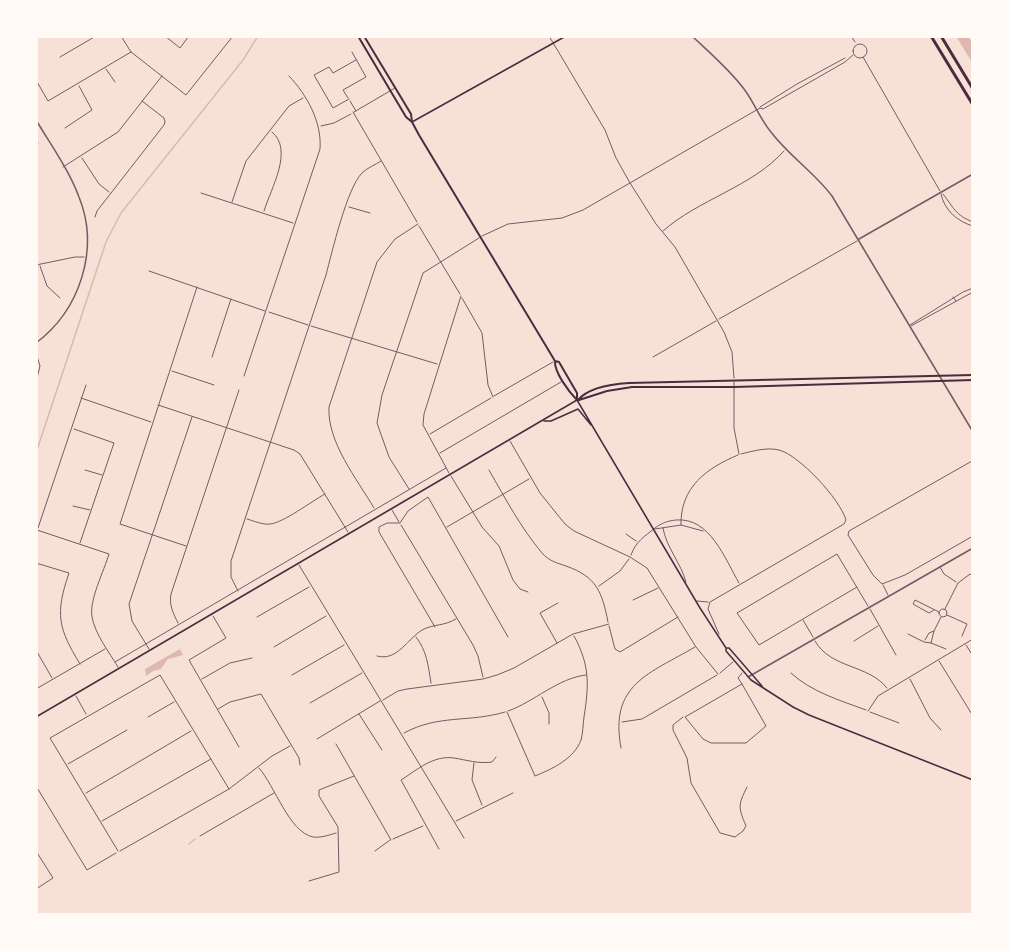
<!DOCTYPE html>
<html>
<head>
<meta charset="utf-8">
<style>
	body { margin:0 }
	#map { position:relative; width:1009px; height:951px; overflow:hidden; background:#f7e1d7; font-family:"Asap Condensed",sans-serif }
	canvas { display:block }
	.frame { position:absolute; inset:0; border:38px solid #fffaf5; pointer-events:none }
</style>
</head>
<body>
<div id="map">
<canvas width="1009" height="951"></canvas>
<div class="frame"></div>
</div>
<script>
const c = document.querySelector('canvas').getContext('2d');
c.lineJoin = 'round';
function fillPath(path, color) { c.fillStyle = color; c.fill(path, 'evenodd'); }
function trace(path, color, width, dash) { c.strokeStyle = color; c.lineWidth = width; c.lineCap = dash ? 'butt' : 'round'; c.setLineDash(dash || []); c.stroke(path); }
const water = new Path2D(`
	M956,36H968L973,44V64Z
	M180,649L183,655L168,659L161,669L153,671L146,676L145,669Z`);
const stream = new Path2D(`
	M36,453L106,242L121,213L243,60L258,36
	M189,844L195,839`);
const service = new Path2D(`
	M910,325L963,292L973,288
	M911,326L973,292
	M934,610L929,613L913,604L915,600L939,612
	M947,615L967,624L962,636`);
const minor = new Path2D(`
	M121,36L131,52L186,95L233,36
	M165,36L180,48L189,36
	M549,36L605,130L616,158L630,183L656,224L675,247L724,332L732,352L734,378
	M851,36L855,42
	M853 51a7 7 0 1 1 14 0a7 7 0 1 1-14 0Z
	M60,57L96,36
	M863,57L940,191
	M106,69L115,82
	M36,80L48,101L131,52
	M348,98L343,90L366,77L352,52
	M349,99L333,108L314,75L329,67L333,73L356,60
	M350,101L356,111
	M760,107L797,84L845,58
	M353,112L417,222
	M354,112L395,88
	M321,126L334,123L351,114
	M65,128L92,110L79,86
	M36,145L38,144
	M82,158L99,184L109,192
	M63,167L118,132L162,76
	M201,193L293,223
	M941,194C944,210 958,222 973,226
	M943,194C954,208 955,215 973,222
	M232,202L246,161L289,106L303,98
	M349,207L370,213
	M264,211C271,188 294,150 272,132
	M95,217L97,211L164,125L165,122L164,118L142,101
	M419,226L460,294
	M663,231C699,199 752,187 784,151
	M482,236L508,224L562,218L583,210L760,108L763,109L845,62L853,55
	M36,265L75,257H84
	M40,266L47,286L60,298
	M149,271L265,311
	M953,297L956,301
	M462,298L482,333L488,385L493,397
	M269,312L308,325
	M719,319L857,241
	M311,326L437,364
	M36,353L40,366L36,382
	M212,357L231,299
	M653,357L716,321
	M172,371L214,385
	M244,376L320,149C322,122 307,95 289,76
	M734,382V428L739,454
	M494,396L553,362
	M81,398L151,422
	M158,405L294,450L300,454L348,532
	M74,429L114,443L80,543
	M430,434L491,398
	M510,441L540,493L565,524L574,531L630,557L647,568L696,647L718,674
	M440,453L561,382
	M973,462L972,461L849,531L848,535L873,575L882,584L905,575L973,536
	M85,470L102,475
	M489,470C505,498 521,528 542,553C549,561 557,563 566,566C597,577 602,592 608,622
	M449,473L423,425L424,414L461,296
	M451,476L482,527L499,546L513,580L520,589L528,592
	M409,489L389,457L377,423L382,395L423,273L479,238
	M73,506L90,510
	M374,508C357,479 327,442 329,407L377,262L395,239L418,224
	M392,510L399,522
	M247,519C254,521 263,525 270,524C283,523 312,501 325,494
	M401,525L473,645L478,656L483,677
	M681,525C680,487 707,468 738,455
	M447,527L529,479
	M38,528L86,385
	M663,528C666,547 681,563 686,582
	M655,529L681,525L703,531
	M37,530L109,554C104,571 89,600 92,617C95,634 109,652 118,667
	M626,534L636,541
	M186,546L120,524L197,287
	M631,555C636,541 644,537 655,528C662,523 667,521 676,520C710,517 725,559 739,583
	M36,563L69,573C55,614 58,628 80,664
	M299,565L464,838
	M940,567L944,574L956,582
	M883,585L888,595
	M599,586L620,571L629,559
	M857,587L759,645L737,613L837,554L868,606
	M238,591L231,577V561L326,275C332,252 347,188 362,173C367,168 375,165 381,161
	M633,600L658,588
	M697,601L708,602
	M939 613a4 4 0 1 1 8 0a4 4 0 1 1-8 0Z
	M870,609L896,655
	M945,609L958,583L970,574L973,577
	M213,616L226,638L189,660L239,747
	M257,617L309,587
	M803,620L813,637
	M178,623C173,613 169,605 171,594L239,390
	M609,626L615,649L620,652L678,617
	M435,627L379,532V527L387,523H400L408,511L428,497L508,637
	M719,634L708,609L710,602L844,524L846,520C840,499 799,455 779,450C767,447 753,451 741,454
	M908,634L924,642L931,643L934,631L941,617
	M416,637C427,651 428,665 431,683
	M925,640L929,633L934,631
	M815,641C831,669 868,664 887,688
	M854,641L878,626
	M557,643L540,613L558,603
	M931,643L946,649
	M966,645L973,656
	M274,647L326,616
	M149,649L132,621L129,604L192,417
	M36,650L52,678
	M377,656C398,662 408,637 424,629C435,624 444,626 456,619
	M939,661L973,716
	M115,662L446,468
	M720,673L733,662
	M791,673C811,692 842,701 866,710
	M292,675L344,645
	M202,679L230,663L252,658
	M910,679L930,718L941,730
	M742,684L685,717L703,739L711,743H746L766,726L742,684L738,678L742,673
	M36,689L105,649
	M76,696L86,714
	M542,697L549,713V724
	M383,700L398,691L407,689L483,679L497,675L514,668L573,634L609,624
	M310,703L362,673
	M218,709L230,702L261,694L299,758L300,765
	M508,711C534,702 558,678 586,675
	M868,711L878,696L973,639
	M507,712L535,776C552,769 574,759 581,740C583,733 583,724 584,717C589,685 590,665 574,636
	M870,712L899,723
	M359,714L382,750
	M148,717L174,702
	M683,717L673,725V730L687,758L691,783L720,833L735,837L743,831L746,826C738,807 738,805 747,787
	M622,722L642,719L717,675
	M404,733C439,714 468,723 505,712
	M317,739L380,701
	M336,744L391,840
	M621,748C609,684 649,674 695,647
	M474,763L472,780L482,805
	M68,764L127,730
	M259,768C275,786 289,832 313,837C321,838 329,835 336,833
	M36,786L87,870L116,853
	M86,793L191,731
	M102,821L211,759
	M456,821L513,793
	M200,836L274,793
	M393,839L423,826
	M439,849L401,780C417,770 433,755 454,758C467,760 478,764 492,762L496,757
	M36,851L53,878L36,889
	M118,851L50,738L160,675L229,789
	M120,851L229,789L272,756L290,746
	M375,851L390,840
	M309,881L339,872L338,827L319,796V790L354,776`);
const tertiary = new Path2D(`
	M692,36C710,53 729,69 744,89C754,102 760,119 771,132C789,156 814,172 832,196L973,432
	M36,120C51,145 69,170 79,197C100,249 80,310 36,343
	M859,239L973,174
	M748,677L973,548`);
const secondary = new Path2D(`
	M412,122L566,36
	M544,421H551L578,409L591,425
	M727,648H729L762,686
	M36,717L577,400L700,608L726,648V651L751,680L793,707L809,715L973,780`);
const primary = new Path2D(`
	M358,36L406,117L412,122
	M364,36L411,114L412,122L419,135L555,361C554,372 569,392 577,400
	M555,361L559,362L577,393V400
	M578,400C589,387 613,384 629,383L973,375
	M579,400L607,391L632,387H734L973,380`);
const motorway = new Path2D(`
	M931,36L973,105
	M941,36L973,89`);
fillPath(water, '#dcb8b0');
trace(stream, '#dcb8b0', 1.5);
trace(service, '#755966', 1);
trace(minor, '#755966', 1);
trace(tertiary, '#755966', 1.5);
trace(secondary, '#4a2c40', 1.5);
trace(primary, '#4a2c40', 2);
trace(motorway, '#4a2c40', 3);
</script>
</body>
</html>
